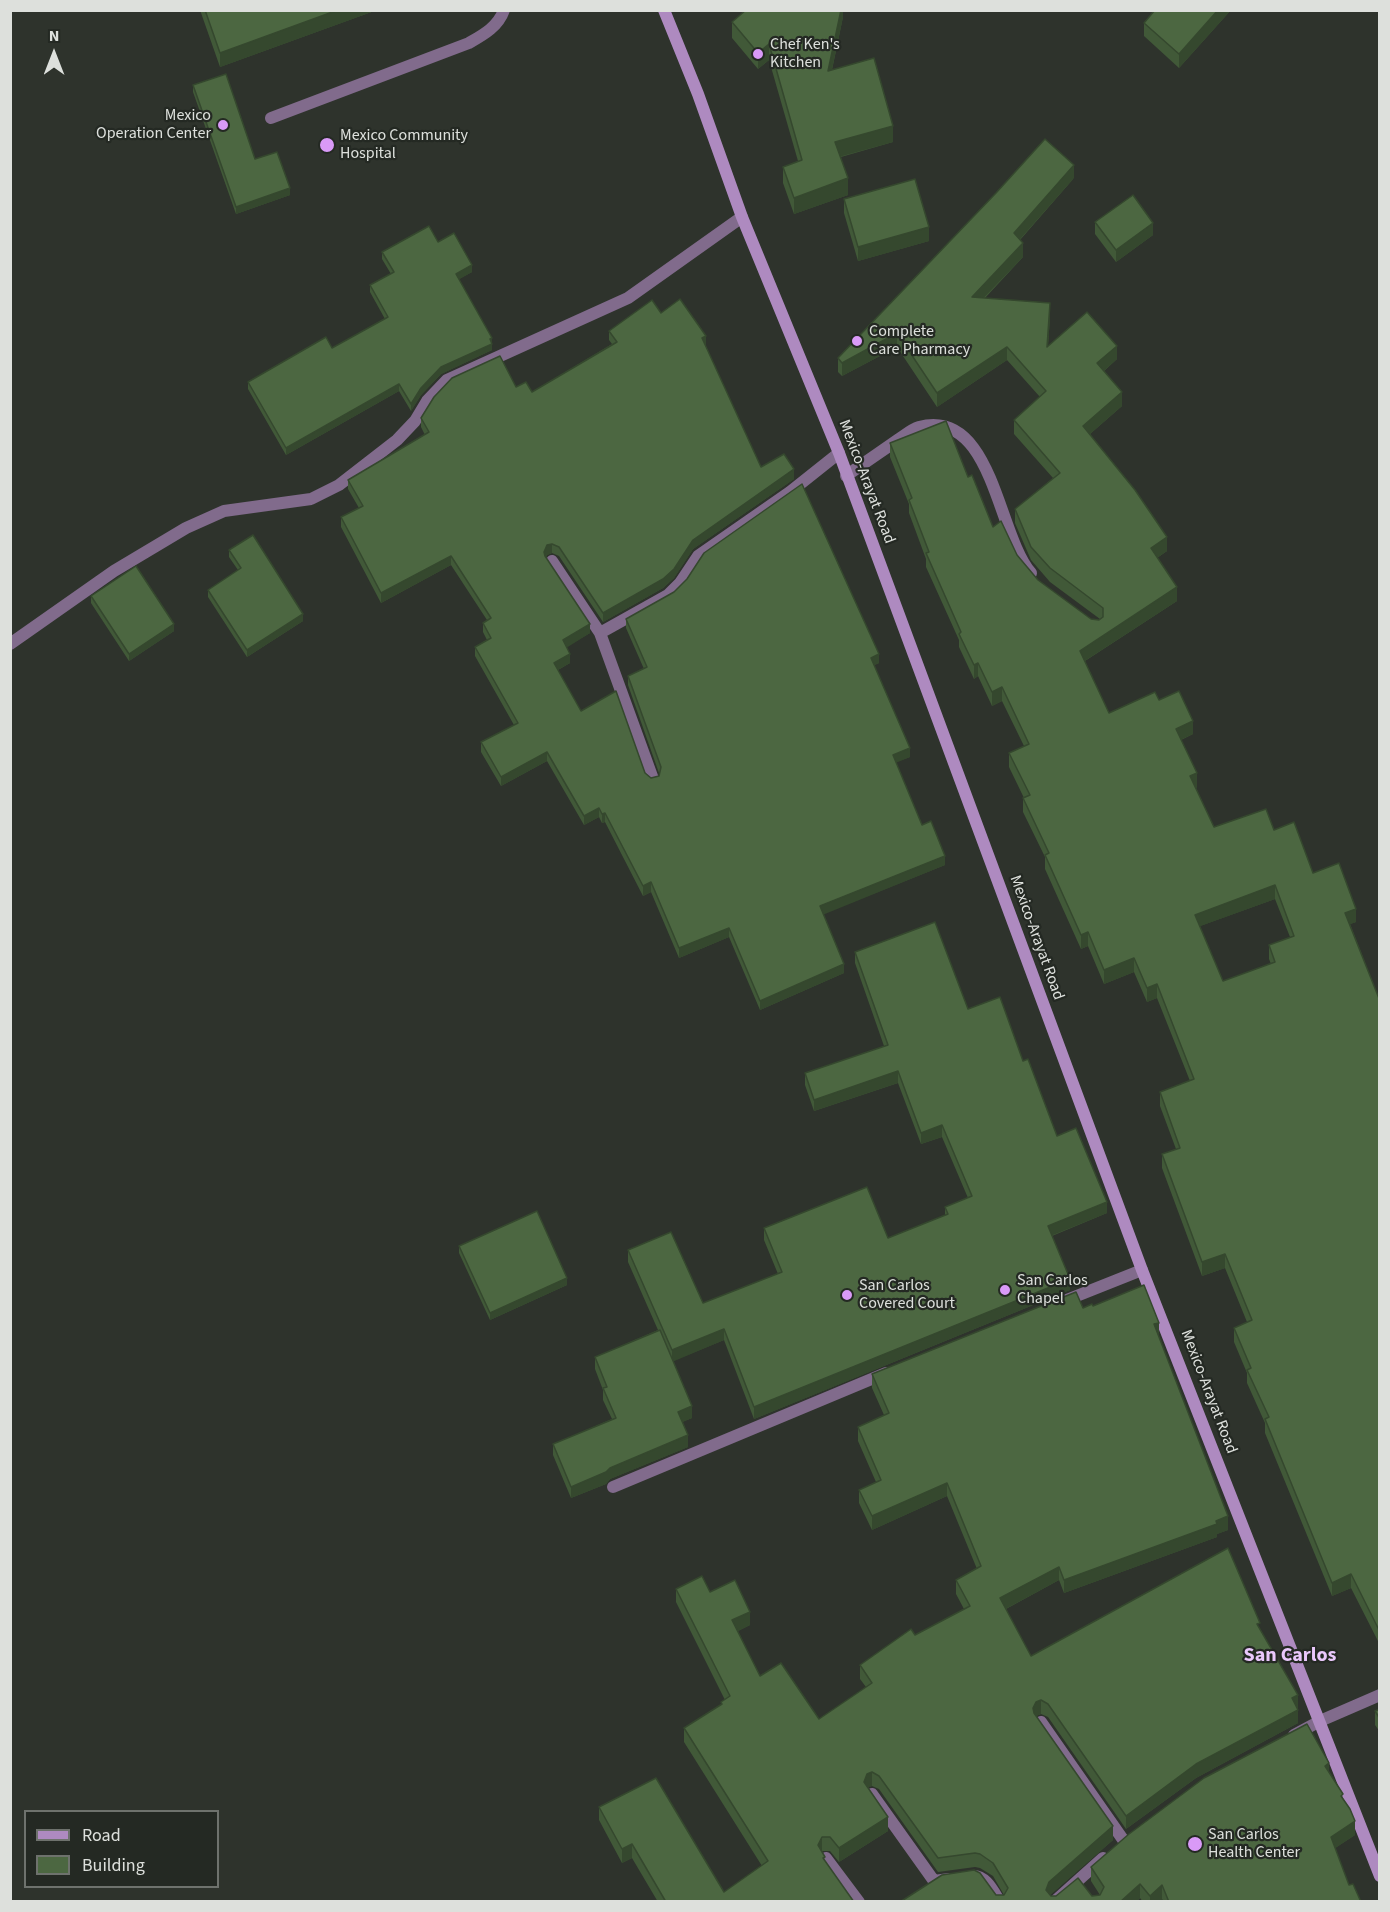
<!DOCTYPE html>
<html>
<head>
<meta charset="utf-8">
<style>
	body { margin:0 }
	#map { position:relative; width:1390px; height:1912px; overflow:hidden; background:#2e332c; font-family:"Source Sans 3",sans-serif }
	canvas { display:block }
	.frame { position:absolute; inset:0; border:12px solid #dde0dc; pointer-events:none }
	.legend { position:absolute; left:24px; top:1810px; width:195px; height:78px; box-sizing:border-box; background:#242923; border:2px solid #6e726d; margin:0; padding:8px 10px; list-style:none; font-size:18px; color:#dde0dc }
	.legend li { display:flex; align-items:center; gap:12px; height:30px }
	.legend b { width:30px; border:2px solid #6e726d }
	.north { position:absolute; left:24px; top:24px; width:60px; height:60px; -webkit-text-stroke:4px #242923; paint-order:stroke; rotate:0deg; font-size:16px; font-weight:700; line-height:24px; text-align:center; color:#dde0dc }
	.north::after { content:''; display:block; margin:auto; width:21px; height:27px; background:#dde0dc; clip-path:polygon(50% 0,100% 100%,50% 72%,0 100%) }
</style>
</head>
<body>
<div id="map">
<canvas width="1390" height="1912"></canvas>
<div class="frame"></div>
<ul class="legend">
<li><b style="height:8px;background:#ae8ac0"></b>Road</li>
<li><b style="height:16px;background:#4c6741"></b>Building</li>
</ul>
<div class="north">N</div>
</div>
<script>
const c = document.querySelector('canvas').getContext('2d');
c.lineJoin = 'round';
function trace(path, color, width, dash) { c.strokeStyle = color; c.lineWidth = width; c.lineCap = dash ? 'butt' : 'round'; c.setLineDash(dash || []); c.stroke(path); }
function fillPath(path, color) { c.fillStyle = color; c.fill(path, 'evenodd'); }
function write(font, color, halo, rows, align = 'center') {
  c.font = font + ' "Source Sans 3",sans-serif'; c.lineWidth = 4.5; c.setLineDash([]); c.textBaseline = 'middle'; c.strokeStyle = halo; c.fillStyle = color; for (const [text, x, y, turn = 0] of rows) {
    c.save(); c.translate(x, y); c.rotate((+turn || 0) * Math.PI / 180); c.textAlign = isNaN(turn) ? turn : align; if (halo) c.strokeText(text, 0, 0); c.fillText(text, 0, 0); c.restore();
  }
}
const lane = new Path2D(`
	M271,118L469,43C483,35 498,27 504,10
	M1041,1722L1124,1841`);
const street = new Path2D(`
	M846,476C864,463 882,451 899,439C905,435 912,429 919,427C993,408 997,534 1031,573
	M552,561L600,633L653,779
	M600,633L668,595L680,583L698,556L790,492L839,453
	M10,644L114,571L186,528L224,511L311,499L339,485L397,440L415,421L427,401L447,380L628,298L742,217
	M1064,1301L1142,1270
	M613,1487L886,1373
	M1294,1735L1320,1721L1380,1695
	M872,1794L934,1881L949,1879
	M826,1858L859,1902
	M972,1876C986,1875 993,1891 1000,1902
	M1054,1902L1103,1858`);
const secondary = new Path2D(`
	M664,10L698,94L742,217L839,453L1142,1270L1380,1876`);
const wall = new Path2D(`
	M200,10H377L220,67Z
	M843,10V17L832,70L893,142L841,157L848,195L794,214L783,183V167L798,161L769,60L758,69L732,38V22Z
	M1231,10L1179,68L1144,36V23Z
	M193,85L255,159L290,195L236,214L193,92Z
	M1074,178L1020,240L1023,257L985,298L1050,317L1048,346L1117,359L1104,371L1122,406L1090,434L1167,551L1157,558L1177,601L1085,661L1109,713L1159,700L1193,734L1181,740L1197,787L1196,788L1214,827L1274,830L1313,873L1356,922L1350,924L1380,1001V1645L1351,1588L1332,1596L1265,1433V1423L1247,1383V1373L1234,1342V1328L1247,1322L1225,1268L1202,1276L1162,1168V1154L1176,1149L1160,1106V1092L1190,1081L1157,998L1147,1002L1134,972L1104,984L1088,946L1081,949L1045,869V857L1023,812V798H1024L1009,767V753L1024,746L1002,701L992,706L978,676L974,679L959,647V640L926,567V559L909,513V504L890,457V443L968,477L993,527L1038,580L1091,619L1099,620L1100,619L1050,582L1031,560L1015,523V509L1053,478L1014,434V420L1040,397L1007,360L937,407L897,347L842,376L838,372V358ZM1275,899L1290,937L1269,945V959L1271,964L1223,981L1200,926Z
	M844,199L929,241L858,261L844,213Z
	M1095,222L1153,235L1116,262L1095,234Z
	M438,242L472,272L459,279L492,338V350L441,374L421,395L411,411L399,391L286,455L248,389V382L332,348L385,319L370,292V285L391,274L382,259V252Z
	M661,313L706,345H705L761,467L794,479L693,549L674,578L663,588L603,622L559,556L552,553L547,555L546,557L590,633L566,647L570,663L558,670L581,711L651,778L659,776V773L628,685V676L644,669L626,628V619L879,663L874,665L910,757L896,762L922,825L945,865L823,914L844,973L760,1010L729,937L679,958L651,892L643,896L605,822L602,823L599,817L584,825L547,761L501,786L481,752V742L514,725L475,656V647L487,640L483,632V623L487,620L451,565L381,603L341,527V517L359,508L348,489V480L425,435L421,427V418L516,387L532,392L612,344L609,340V331Z
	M229,550L303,621L247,657L208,597V590L238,570L229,557Z
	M91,596L174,631L129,661L91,603Z
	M855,952L968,1009L1023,1061L1057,1136L1107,1213L1052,1236L1070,1290L754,1419L724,1340L673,1361L692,1418L682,1422L688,1447L610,1479L606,1484L571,1498L553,1455V1444L612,1419L603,1400V1390L595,1369V1357L658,1330L628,1262V1250L703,1303L778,1274L764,1240V1228L888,1238L945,1215V1207L968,1198L942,1137L921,1144L898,1083L814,1111L805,1085V1073L884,1046L855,963Z
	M459,1246L567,1285L490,1320L459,1253Z
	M1093,1306L1159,1336L1228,1530L1217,1534V1537L1064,1593L1059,1580L1006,1609L1031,1656L1260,1631L1298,1695V1723L1196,1778L1126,1829L1048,1717L1041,1714L1036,1716L1113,1840L1050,1895L1051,1896L1100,1895L1091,1881V1867L1329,1772L1343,1799L1355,1835L1335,1848L1349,1885L1361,1902H1164L1162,1899L1159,1902H1143L1140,1898L1136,1902H900L1004,1895L993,1876L980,1868L975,1867L938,1872L879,1789L872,1786L868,1787L888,1831L839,1862L830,1851H822L825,1861L854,1902H658L632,1858L622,1863L599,1820V1807L724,1892L762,1866L684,1742V1728L721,1705V1702L725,1700L676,1602V1589L710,1592L750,1625L738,1631L760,1676L819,1719L866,1687L860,1679V1665L964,1609L956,1594V1580L977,1569L947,1496L872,1530L859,1503V1490L876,1482L858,1441V1427L884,1415L872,1388V1374L1083,1308Z
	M1380,1709V1732L1375,1725V1711Z`);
const shadedWall = new Path2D(`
	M338,10H377L220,67V53Z
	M841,10H843V17L828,88V71Z
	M1218,10H1231L1179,68V54Z
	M769,44V60L758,69V53Z
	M893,126V142L835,158V142Z
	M1074,165V178L1014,246V233Z
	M848,178V195L794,214V198Z
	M290,188V195L236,214V207Z
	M1153,223V235L1116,262V250Z
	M929,227V241L858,261V247Z
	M1023,243V257L972,310V297Z
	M472,265V272L456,281V274Z
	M1050,303V317L1047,361V347Z
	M897,333V347L842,376V363Z
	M706,336V345L702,348V338Z
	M492,338V350L441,374L421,395L411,411V404L421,388L441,367Z
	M1117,346V359L1097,377V363Z
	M1007,347V360L937,407V393Z
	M399,384V391L286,455V448Z
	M1122,392V406L1083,440V426Z
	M794,469V479L693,549L674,578L663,588L603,622V613L693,540Z
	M1167,537V551L1151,562V548Z
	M552,544V553L547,555L544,561V552L547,545Z
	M451,556V565L381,603V593Z
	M1177,587V601L1080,664V651Z
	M303,614V621L247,657V650Z
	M174,624V631L129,661V654Z
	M590,624V633L563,650V640Z
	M570,654V663L554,672V663Z
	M879,654V663L871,667V658Z
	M978,663V676L974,679V665Z
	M1002,687V701L992,706V692Z
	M1193,721V734L1176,742V729Z
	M910,748V757L893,764V755Z
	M547,752V761L501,786V777Z
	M1197,773V787L1190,790V776Z
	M599,808V817L584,825V816Z
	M605,813V822L602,823V814Z
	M945,856V865L820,916V906Z
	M651,882V892L643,896V886Z
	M1275,885V899L1195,928V915Z
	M1356,909V922L1345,926V913Z
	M729,928V937L679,958V948Z
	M1088,932V946L1081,949V935Z
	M1134,958V972L1104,984V970Z
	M844,964V973L760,1010V1001Z
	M1157,984V998L1147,1002V988Z
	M898,1071V1083L814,1111V1100Z
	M942,1125V1137L921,1144V1133Z
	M1107,1202V1213L1048,1237V1226Z
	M1225,1254V1268L1202,1276V1262Z
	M567,1278V1285L490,1320V1313Z
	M1070,1279V1290L754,1419V1407Z
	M1159,1323V1336L1154,1324Z
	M724,1329V1340L672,1362V1350Z
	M692,1406V1418L678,1424V1412Z
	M688,1435V1447L610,1479L606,1484L571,1498V1487L610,1468Z
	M947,1483V1496L872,1530V1516Z
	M1228,1516V1530L1217,1534V1537L1064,1593V1580Z
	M1059,1567V1580L1000,1612V1598Z
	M1351,1574V1588L1332,1596V1583Z
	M750,1612V1625L732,1634V1620Z
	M1298,1695V1709L1292,1698Z
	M1041,1700V1714L1036,1716L1033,1722V1708L1036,1702Z
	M1298,1710V1723L1196,1778L1126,1829V1816L1196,1764Z
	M1329,1763V1777L1325,1766Z
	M872,1772V1786L867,1788L864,1782L867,1774Z
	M888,1817V1831L839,1862V1848Z
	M1355,1821V1835L1331,1851V1837Z
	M1113,1826V1840L1049,1896L1046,1890L1049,1882Z
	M822,1837V1851L818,1845Z
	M632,1844V1858L622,1863V1849Z
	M1140,1884V1898L1136,1902H1120Z
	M1162,1885V1899L1159,1902H1150V1896Z`);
const building = new Path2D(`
	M205,10H338L220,53Z
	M746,10H841L828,71L874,58L893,126L835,142L848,178L794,198L783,167L802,160L769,44L758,53L732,22Z
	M1155,10H1218L1179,54L1144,23Z
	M226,74L255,159L277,152L290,188L236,207L193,85Z
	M1045,139L1074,165L1014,233L1023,243L972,297L1050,303L1047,347L1087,312L1117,346L1097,363L1122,392L1083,426L1135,490L1167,537L1151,548L1177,587L1080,651L1109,713L1155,692L1159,700L1179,691L1193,721L1176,729L1197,773L1190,776L1214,827L1266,809L1274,830L1294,822L1313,873L1339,863L1356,909L1345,913L1380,1001V1632L1351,1574L1332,1583L1265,1419L1269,1417L1247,1370L1251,1368L1234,1328L1252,1320L1225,1254L1202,1262L1162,1154L1180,1148L1160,1092L1194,1079L1157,984L1147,988L1134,958L1104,970L1088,932L1081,935L1045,855L1049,853L1023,798L1030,795L1009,753L1029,744L1002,687L992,692L978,663L974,665L959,634L961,632L926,553L929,552L909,500L912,498L890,443L946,421L968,477L972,475L993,527L1001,521L1017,555L1038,580L1091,619L1099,620L1103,617V608L1050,568L1031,547L1015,509L1060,473L1014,420L1046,391L1007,347L937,393L897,333L842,363L838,358L996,193ZM1275,885L1294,936L1269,945L1275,962L1223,981L1195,915Z
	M915,179L929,227L858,247L844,199Z
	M1133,195L1153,223L1116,250L1095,222Z
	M429,226L438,242L454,233L472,265L456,274L492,338L490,339L492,344L441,367L421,388L411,404L399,384L286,448L248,382L326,337L332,348L388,317L370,285L394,272L382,252Z
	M680,299L706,336L702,338L761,467L784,454L794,469L693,540L674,569L663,579L603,613L559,547L552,544L547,545L544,552L545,556L590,624L563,640L570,654L554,663L581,711L616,691L645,773L651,778L659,776L661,767L628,676L647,667L626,619L674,592L687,579L704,553L802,484L879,654L871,658L910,748L893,755L922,825L931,821L945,856L820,906L844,964L760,1001L729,928L679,948L651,882L643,886L605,813L602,814L599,808L584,816L547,752L501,777L481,742L518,723L475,647L491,638L483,623L491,618L451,556L381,593L341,517L363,506L348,480L429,432L421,418L434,397L452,378L500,356L516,387L526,382L532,392L617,342L609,331L652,300L661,313Z
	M253,535L303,614L247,650L208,590L241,568L229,550Z
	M136,566L174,624L129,654L91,596Z
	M935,922L968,1009L1000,997L1023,1061L1028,1059L1057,1136L1076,1128L1107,1202L1048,1226L1070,1279L754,1407L724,1329L672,1350L628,1250L671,1232L703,1303L782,1272L764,1228L867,1187L888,1238L948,1214L945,1207L972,1196L942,1125L921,1133L898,1071L814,1100L805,1073L888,1045L855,952Z
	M537,1211L567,1278L490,1313L459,1246Z
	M1144,1285L1159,1323L1154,1324L1228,1516L1216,1521L1217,1524L1064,1580L1059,1567L1000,1598L1031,1656L1228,1548L1260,1623L1257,1624L1298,1695L1292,1698L1298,1710L1196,1764L1126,1816L1048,1704L1041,1700L1036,1702L1033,1708L1034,1713L1113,1826L1049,1882L1046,1890L1051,1896H1056L1078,1878L1092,1896L1100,1895L1104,1887L1091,1867L1129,1834L1204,1778L1307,1724L1329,1763L1325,1766L1343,1794L1341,1796L1350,1809L1355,1821L1331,1837L1349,1885L1353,1884L1361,1902H1169L1162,1885L1150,1896L1140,1884L1120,1902H900L942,1875L974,1870L980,1873L996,1895H1004L1008,1888L993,1863L980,1854L975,1853L938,1858L879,1776L872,1772L867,1774L864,1782L888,1817L839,1848L830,1837H822L818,1845L825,1857L823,1858L854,1902H666L632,1844L622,1849L599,1807L656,1778L724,1892L768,1861L684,1728L722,1704L721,1702L730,1696L676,1589L702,1576L710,1592L735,1580L750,1612L732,1620L760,1676L781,1663L819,1719L872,1683L860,1665L911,1629L915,1635L970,1606L956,1580L981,1566L947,1483L872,1516L859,1490L881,1480L858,1427L889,1413L872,1374L1076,1292L1083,1308L1092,1304L1093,1306Z
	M660,1330L692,1406L678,1412L688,1435L610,1468L606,1472L571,1487L553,1444L616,1418L603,1388L607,1387L595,1357Z
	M1380,1709V1719L1375,1711Z`);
const markers = [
	[758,54,6,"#d99af7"],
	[223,125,6,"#d99af7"],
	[327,145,8,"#d99af7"],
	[857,341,6,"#d99af7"],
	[1005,1290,6,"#d99af7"],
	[847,1295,6,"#d99af7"],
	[1195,1844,8,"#d99af7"]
];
const poiNames = [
	["Chef Ken's",770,45],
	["Kitchen",770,63],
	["Mexico",211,116,"right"],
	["Operation Center",211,134,"right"],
	["Mexico Community",340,136],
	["Hospital",340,154],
	["Complete",869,332],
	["Care Pharmacy",869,350],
	["San Carlos",1017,1281],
	["Chapel",1017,1299],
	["San Carlos",859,1286],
	["Covered Court",859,1304],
	["San Carlos",1208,1835],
	["Health Center",1208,1853]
];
const streetNames = [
	["Mexico-Arayat Road",866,482,69],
	["Mexico-Arayat Road",1036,938,70],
	["Mexico-Arayat Road",1208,1392,69]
];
const quarterNames = [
	["San Carlos",1290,1657]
];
trace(lane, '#816b8c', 12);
trace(street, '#816b8c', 12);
trace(secondary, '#ae8ac0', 12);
fillPath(wall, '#415938');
fillPath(shadedWall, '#35482e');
fillPath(building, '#4c6741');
trace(building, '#35482e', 1.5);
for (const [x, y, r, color] of markers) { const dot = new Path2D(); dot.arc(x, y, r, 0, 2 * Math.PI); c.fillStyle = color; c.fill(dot); trace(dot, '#242923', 2); }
write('16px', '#dde0dc', '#242923', poiNames, 'left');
write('16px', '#dde0dc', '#242923', streetNames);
write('bold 20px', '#eac8fc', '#242923', quarterNames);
</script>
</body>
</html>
